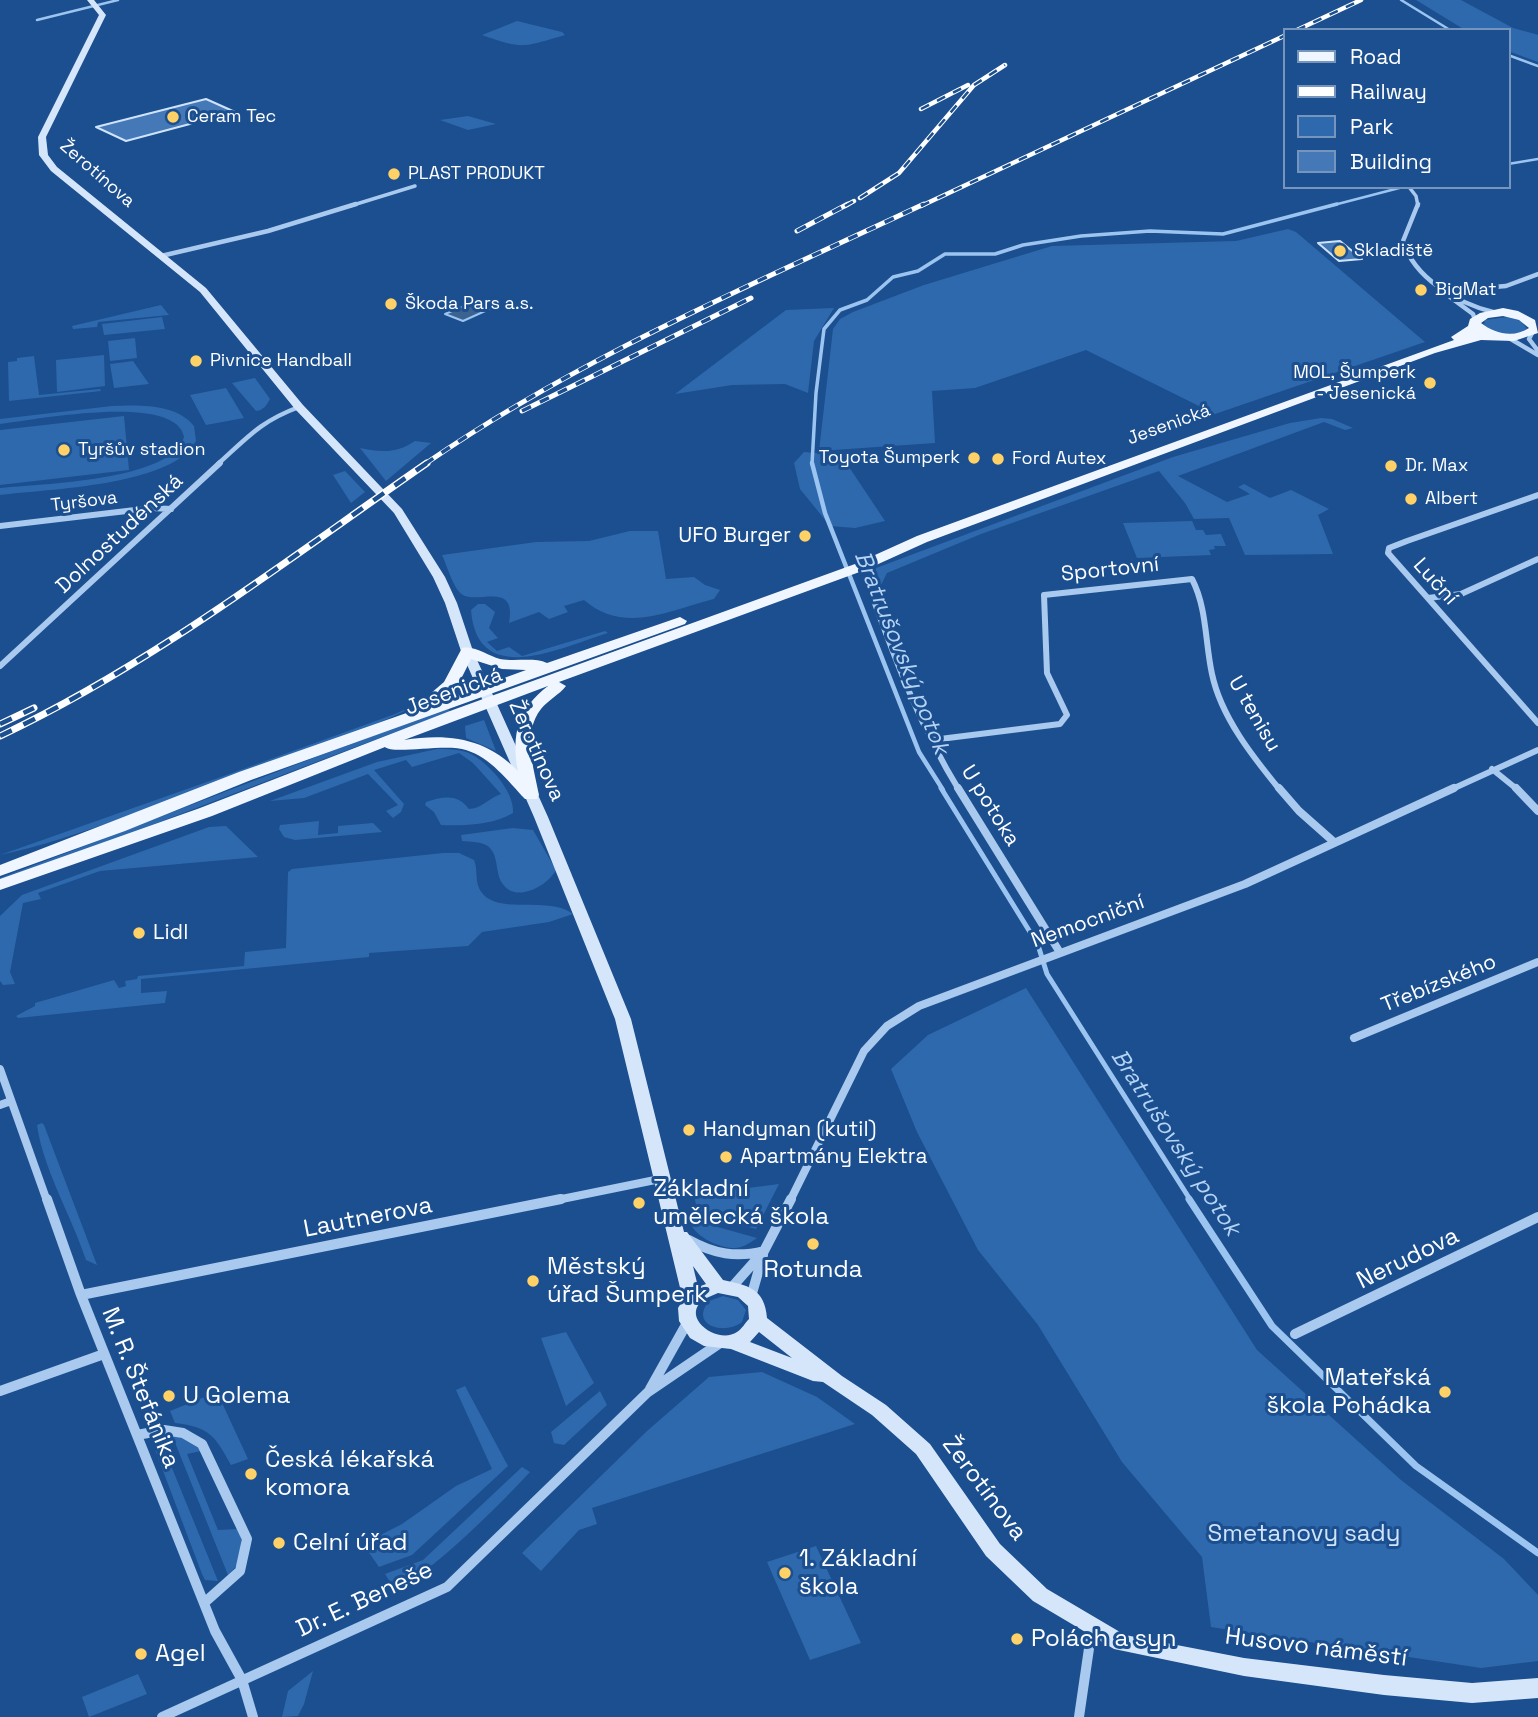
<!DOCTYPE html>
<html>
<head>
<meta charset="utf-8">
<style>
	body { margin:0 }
	#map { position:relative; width:1538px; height:1717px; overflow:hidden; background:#1b4f8f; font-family:"Space Grotesk",sans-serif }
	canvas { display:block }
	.legend { position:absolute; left:1283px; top:28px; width:228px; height:161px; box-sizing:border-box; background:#1b4f8f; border:2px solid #7695bc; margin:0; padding:9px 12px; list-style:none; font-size:21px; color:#fff }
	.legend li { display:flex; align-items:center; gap:14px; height:35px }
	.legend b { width:35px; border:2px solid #7695bc }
</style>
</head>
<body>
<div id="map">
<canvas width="1538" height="1717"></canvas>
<ul class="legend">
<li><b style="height:9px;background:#f0f6ff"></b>Road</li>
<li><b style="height:9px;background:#fff"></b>Railway</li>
<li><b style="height:19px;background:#2e69ad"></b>Park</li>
<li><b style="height:19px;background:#4478b7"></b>Building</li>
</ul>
</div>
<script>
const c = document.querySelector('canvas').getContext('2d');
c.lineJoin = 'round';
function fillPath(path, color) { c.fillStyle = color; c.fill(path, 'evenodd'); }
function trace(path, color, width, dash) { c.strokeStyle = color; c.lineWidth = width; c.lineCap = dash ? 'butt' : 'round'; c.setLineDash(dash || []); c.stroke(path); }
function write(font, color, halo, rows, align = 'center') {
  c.font = font + ' "Space Grotesk",sans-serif'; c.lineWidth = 6; c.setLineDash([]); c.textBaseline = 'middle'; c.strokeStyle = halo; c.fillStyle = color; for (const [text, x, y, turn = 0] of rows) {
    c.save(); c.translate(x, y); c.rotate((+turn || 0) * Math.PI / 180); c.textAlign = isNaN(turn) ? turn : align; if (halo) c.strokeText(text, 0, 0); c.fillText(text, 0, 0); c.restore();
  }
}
const green = new Path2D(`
	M1416,0H1461L1513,28L1535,34L1538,35V62L1508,51V30H1465Z
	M517,21L562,32L565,35C523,47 524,50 482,35Z
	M468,116L496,124L468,130L440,120Z
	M1288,229L1296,232L1425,342L1215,414L1086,350L975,388L932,391L935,443L819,451L833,329L840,319L853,312L924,285L1052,246L1236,241Z
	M161,305L169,315L98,322L97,327L73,329L72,326Z
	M834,308L814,341L808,393L785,384L732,385L675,394L786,310Z
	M162,317L165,329L104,335L102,324Z
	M1508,317L1521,321L1527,329C1513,337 1496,334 1484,325L1485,320Z
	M135,338L137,358L110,361L108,341Z
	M104,355L105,386L57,392L56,360Z
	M34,356L39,395L100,389L101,391L9,401L8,362L17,361V358Z
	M133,361L149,384L114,388L110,364Z
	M255,378L270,399C266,406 264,410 256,411L232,383Z
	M226,388L244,418L206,425L190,395Z
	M112,406C138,405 176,403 194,426L196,441C173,486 47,489 0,495V488C39,484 172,481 184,437C176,392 33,420 0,424V419Z
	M124,416L129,470L0,485V430Z
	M1321,418L1332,419L1353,428L1345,430L1324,422L1178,476L1227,502L1250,494L1238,487L1244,484L1270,498L1291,490L1329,509L1318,515L1333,554L1245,555L1229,518L1194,519L1185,503L1159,471L981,534L887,573L876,595V568L1173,457L1290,423Z
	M415,441L431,443L386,481L360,448C381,452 396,454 415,441Z
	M804,452L841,455L885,521L855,528L830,526L800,489L794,463Z
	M345,471L365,492L351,503L333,475Z
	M1192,521L1196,530H1203L1206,535L1221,534L1226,546H1214L1215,549L1209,550L1211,555L1137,558L1123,523Z
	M630,531H658L666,579L694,577L705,585L720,590L714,599C670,610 624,635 584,600L564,606L568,612L549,619L539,612L509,623C517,581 478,604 463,595C453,589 447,565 442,555L536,542L589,541Z
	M478,604H485L495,612L489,628L498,638L487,642L497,651L509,647L522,656L605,631L608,633C562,647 477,690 471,610Z
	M428,699C371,731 305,748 244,771C167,800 80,838 0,855L221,777L395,714Z
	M448,708L450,712C299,767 151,827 0,882V878C150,822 298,762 448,708Z
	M484,720L496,751L466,738L465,726Z
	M437,749C447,749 459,749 469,753C488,762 515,792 513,813C494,825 463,826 441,825L434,812L425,805L426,802C442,797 457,793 469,809C481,809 489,798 501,794L473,763L459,753L412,767L406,760L374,770L404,804L401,812L393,818L386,811L398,805L368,774L304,798L270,801L377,762Z
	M319,821L318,835L338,833V826L373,823L382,832L295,840L284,837L279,829L280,825Z
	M226,826L258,857L100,871L38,893L41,899L23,903L10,972L15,984L3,985L0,981V916L22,895L209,827Z
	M513,828L533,830L556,870C548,886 515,904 502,883C495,872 499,857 489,847C482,841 470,842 462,841L461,835Z
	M443,853H459L474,860C478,869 475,879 479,888C493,918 547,894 573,914L549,922L482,932L468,946L369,953V957L141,979V993L167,991L165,1003L18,1018L16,1016L35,1006V1003L114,980L119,988L126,986L125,981L137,979L138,976L244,966L245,952L286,948L288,872L292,869Z
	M1026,988L1257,1350L1401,1480L1504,1559L1538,1595V1661L1481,1668L1211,1627L1202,1557L1122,1462L1038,1325L978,1250L917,1132L891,1069L928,1035Z
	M42,1123L44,1125L97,1265L86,1260C72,1217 43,1169 37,1125Z
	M779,1184L756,1229L698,1214L694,1195Z
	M689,1219L757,1238C750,1243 744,1247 736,1248C720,1249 692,1236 689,1219Z
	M723,1296L738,1300L746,1310L742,1322C724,1336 689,1325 709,1301Z
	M566,1332L594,1383L566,1406L541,1338Z
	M762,1372L817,1397L855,1424L592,1508L597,1524L579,1530L541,1571L522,1553L647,1431L709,1377Z
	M465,1386L508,1466L412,1555L379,1567L363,1544L402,1524L456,1486L492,1469L456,1390Z
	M600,1391L607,1405L564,1445L554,1443L551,1432Z
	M217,1392L248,1459L231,1465C215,1436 210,1427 175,1423L170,1411Z
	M172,1435L181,1436L199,1445L201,1451L187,1454L218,1530L238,1529C245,1544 242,1564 228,1575Z
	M161,1441L218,1581L205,1580L202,1574L154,1447Z
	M522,1467L530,1472C512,1492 418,1588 397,1585C391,1584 388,1579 385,1574L423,1560Z
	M816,1546L861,1643L810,1660L767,1562Z
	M313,1671L304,1704L298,1716L282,1717L288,1691Z
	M138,1674L147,1694L89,1717L82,1697Z`);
const water = new Path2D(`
	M476,301L494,307L463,321L445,314Z`);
const streamFar4 = new Path2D(`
	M1401,0L1450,30
	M37,20L118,0
	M1508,55L1538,66
	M1508,164L1538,159
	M1330,206L1403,187`);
const streamFar3 = new Path2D(`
	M812,464L816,393L824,329L840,310L867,300L893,277L918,271L945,254H995L1023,245L1081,236L1150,231L1223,234L1337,204`);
const streamFar2 = new Path2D(`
	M812,463L825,513L919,752L943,790`);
const streamFar1 = new Path2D(`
	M941,788L1038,945L1047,974L1191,1201`);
const stream = new Path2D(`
	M1189,1199L1272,1326L1416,1466L1538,1553`);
const building = new Path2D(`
	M206,99L235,112L126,141L96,127Z
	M1340,241L1362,259L1339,261L1318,243Z`);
const streetFar4 = new Path2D(`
	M1409,187L1416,196L1418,206
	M350,206L415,186`);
const streetFar3 = new Path2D(`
	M1418,204L1403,241C1414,278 1457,303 1493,312
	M161,256L268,231L356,204
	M1446,291L1506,286L1538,274
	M1450,297L1473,314L1475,320
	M1532,333L1529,339L1538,351
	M1509,338L1538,355
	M218,464C248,437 261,421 299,407`);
const streetFar2 = new Path2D(`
	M1538,495L1407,541L1389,548L1388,553L1538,723
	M0,526L152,508L171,509
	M872,595C896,662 922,730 959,790
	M1428,598L1461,594L1538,559
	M0,666L220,463
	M932,740L1060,724L1067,715L1047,673L1044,595L1192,579C1207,608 1205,642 1212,674C1221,717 1253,757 1280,790
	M1492,769L1518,790
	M1450,790L1538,750`);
const streetFar1 = new Path2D(`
	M958,788L1059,951
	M1279,788L1299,811L1334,842
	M1516,788L1538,811
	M1354,1038L1538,962
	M0,1069L47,1201
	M0,1105L11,1101
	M552,1201L660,1179
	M790,1201L864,1051L887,1026L919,1006L1245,884L1454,788`);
const street = new Path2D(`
	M47,1199L81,1295L215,1631L242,1680L253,1717
	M689,1240C714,1254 736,1258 764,1251
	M732,1287L764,1251L791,1199
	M81,1295L561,1199
	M751,1297L763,1255
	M1295,1334L1538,1217
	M650,1389L687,1323
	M0,1391L104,1354
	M137,1435L164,1430L183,1433L202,1444L247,1539L240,1571L204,1603
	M162,1717L447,1587L648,1392L720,1343
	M1079,1717L1092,1628`);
const secondary = new Path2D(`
	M87,0H94L106,15L46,137L48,155L57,167L206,288L303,405L402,509L445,577L457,603L473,651L548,817L631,1019L684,1232H687L723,1280C748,1285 765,1289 767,1318L842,1376L886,1405L930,1444L1000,1544L1047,1589L1125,1635L1244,1658L1384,1675L1472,1683L1538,1678V1698L1472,1703L1384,1695L1244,1676L1114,1649L1033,1601L986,1556L916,1454L872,1415L823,1382L813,1381L731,1349L704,1346L690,1338L679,1321L678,1308L683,1300L615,1019L534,817L461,651L445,603L433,577L394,513L295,409L200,292L51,171L39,155L38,137L99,15ZM693,1266L706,1284L698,1287ZM718,1293L738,1297L748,1306L749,1319C745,1323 742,1329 737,1332C718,1345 680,1318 703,1300C707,1297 714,1295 718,1293ZM759,1332L792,1358L750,1342Z`);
const primary = new Path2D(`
	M1503,308L1518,311L1535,320L1538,333L1514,341L1481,340L1435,353L927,542L865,570L559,682L566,686C559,695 548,700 541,709C522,733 534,768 539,795L537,799H525C507,780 491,758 466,750C446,743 393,755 385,747L212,816L0,890V879L200,808L450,711L855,564L917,536L1454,340L1451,337L1468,326L1470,319L1480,313ZM1503,316L1519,320L1529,328C1514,338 1495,334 1481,323L1488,318ZM548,686C518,709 511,734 518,771C486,738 448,733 404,740Z
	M680,617L687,621L685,624L251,780L125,831L0,876V865L239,772L415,710L416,706L444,682L462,648C475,645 488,656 500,659C515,662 534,657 547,663ZM471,659L502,669L526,670L441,701L457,687Z`);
const railFar2 = new Path2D(`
	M1297,30L1361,0
	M921,109L968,85
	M860,198L899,173L974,85L1005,65
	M845,206L854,201
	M921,206L1284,36`);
const railFar1 = new Path2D(`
	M797,231L848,204
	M522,411L751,298
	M425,464C580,357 754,284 924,204`);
const rail = new Path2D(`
	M0,724L34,708
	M0,736C154,663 288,559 427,463`);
const markers = [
	[173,117,7,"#ffd166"],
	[394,174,7,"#ffd166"],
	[1340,251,7,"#ffd166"],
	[1421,290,7,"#ffd166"],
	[391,304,7,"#ffd166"],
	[196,361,7,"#ffd166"],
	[1430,383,7,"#ffd166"],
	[64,450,7,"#ffd166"],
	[974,458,7,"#ffd166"],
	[998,459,7,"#ffd166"],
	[1391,466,7,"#ffd166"],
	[1411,499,7,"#ffd166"],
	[805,536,7,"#ffd166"],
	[139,933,7,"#ffd166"],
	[689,1130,7,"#ffd166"],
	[726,1157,7,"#ffd166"],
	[639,1203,7,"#ffd166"],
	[813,1244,7,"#ffd166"],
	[533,1281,7,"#ffd166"],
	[1445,1392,7,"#ffd166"],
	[169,1396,7,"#ffd166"],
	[251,1474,7,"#ffd166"],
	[279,1543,7,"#ffd166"],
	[785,1573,7,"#ffd166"],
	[1017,1639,7,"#ffd166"],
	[141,1654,7,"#ffd166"]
];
const farPoinames = [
	["Ceram Tec",187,117],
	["PLAST PRODUKT",408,174],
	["Skladiště",1354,251],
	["BigMat",1435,290],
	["Škoda Pars a.s.",405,304],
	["Pivnice Handball",210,361],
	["MOL, Šumperk",1416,373,"right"],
	["- Jesenická",1416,394,"right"],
	["Tyršův stadion",78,450],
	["Toyota Šumperk",960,458,"right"],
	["Ford Autex",1012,459],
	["Dr. Max",1405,466],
	["Albert",1425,499]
];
const farStreetnames = [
	["Žerotínova",97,174,41],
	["Jesenická",1169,425,-20],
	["Tyršova",84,502,-7]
];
const streetNames = [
	["Dolnostudénská",120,534,-43],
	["Sportovní",1110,570,-6],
	["Luční",1435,582,48],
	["Jesenická",454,692,-20],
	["U tenisu",1254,714,60],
	["Žerotínova",536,751,66],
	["U potoka",990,806,58],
	["Nemocniční",1088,922,-20],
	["Třebízského",1439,984,-22]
];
const poiNames = [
	["UFO Burger",791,536,"right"],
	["Lidl",153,933],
	["Handyman (kutil)",703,1130],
	["Apartmány Elektra",740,1157]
];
const waterNames = [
	["Bratrušovský potok",901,653,68],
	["Bratrušovský potok",1175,1143,57]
];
const nearPoinames = [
	["Základní",653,1189],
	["umělecká škola",653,1217],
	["Městský",547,1267],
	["úřad Šumperk",547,1295],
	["Rotunda",813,1270,"center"],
	["Mateřská",1431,1378,"right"],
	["škola Pohádka",1431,1406,"right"],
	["U Golema",183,1396],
	["Česká lékařská",265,1460],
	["komora",265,1488],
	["Celní úřad",293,1543],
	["1. Základní",799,1559],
	["škola",799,1587],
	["Polách a syn",1031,1639],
	["Agel",155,1654]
];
const nearStreetnames = [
	["Lautnerova",368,1218,-11],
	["Nerudova",1408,1259,-26],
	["M. R. Štefánika",140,1388,68],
	["Žerotínova",984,1489,53],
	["Dr. E. Beneše",365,1600,-25],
	["Husovo náměstí",1316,1648,7]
];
const nearParknames = [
	["Smetanovy sady",1304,1534]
];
fillPath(green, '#2e69ad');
fillPath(water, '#3c6290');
trace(water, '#9cc4f0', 2);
trace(streamFar4, '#9cc4f0', 2.5);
trace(streamFar3, '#9cc4f0', 3.5);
trace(streamFar2, '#9cc4f0', 4.5);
trace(streamFar1, '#9cc4f0', 5);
trace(stream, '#9cc4f0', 7);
fillPath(building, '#4478b7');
trace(building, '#cfe3fa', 2);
trace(streetFar4, '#a9c9ee', 3.5);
trace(streetFar3, '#a9c9ee', 4.5);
trace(streetFar2, '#a9c9ee', 6);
trace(streetFar1, '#a9c9ee', 8);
trace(street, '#a9c9ee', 10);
fillPath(secondary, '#d6e6fa');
fillPath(primary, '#f0f6ff');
trace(railFar2, '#fff', 4.5);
trace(railFar1, '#fff', 5);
trace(rail, '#fff', 7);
trace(railFar2, '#1b4f8f', 2.5, [9]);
trace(railFar1, '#1b4f8f', 3.5, [10]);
trace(rail, '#1b4f8f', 4.5, [13]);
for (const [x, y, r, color] of markers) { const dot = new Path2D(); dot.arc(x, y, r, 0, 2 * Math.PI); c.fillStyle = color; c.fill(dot); trace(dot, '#1b4f8f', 2.5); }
write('18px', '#fff', '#1b4f8f', farPoinames, 'left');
write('18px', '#fff', '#1b4f8f', farStreetnames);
write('21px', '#fff', '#1b4f8f', streetNames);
write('21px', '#fff', '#1b4f8f', poiNames, 'left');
write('italic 23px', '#b5d3f5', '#1b4f8f', waterNames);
write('24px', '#fff', '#1b4f8f', nearPoinames, 'left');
write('24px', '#fff', '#1b4f8f', nearStreetnames);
write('24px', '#cfe3fa', '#1b4f8f', nearParknames);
</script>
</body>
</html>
